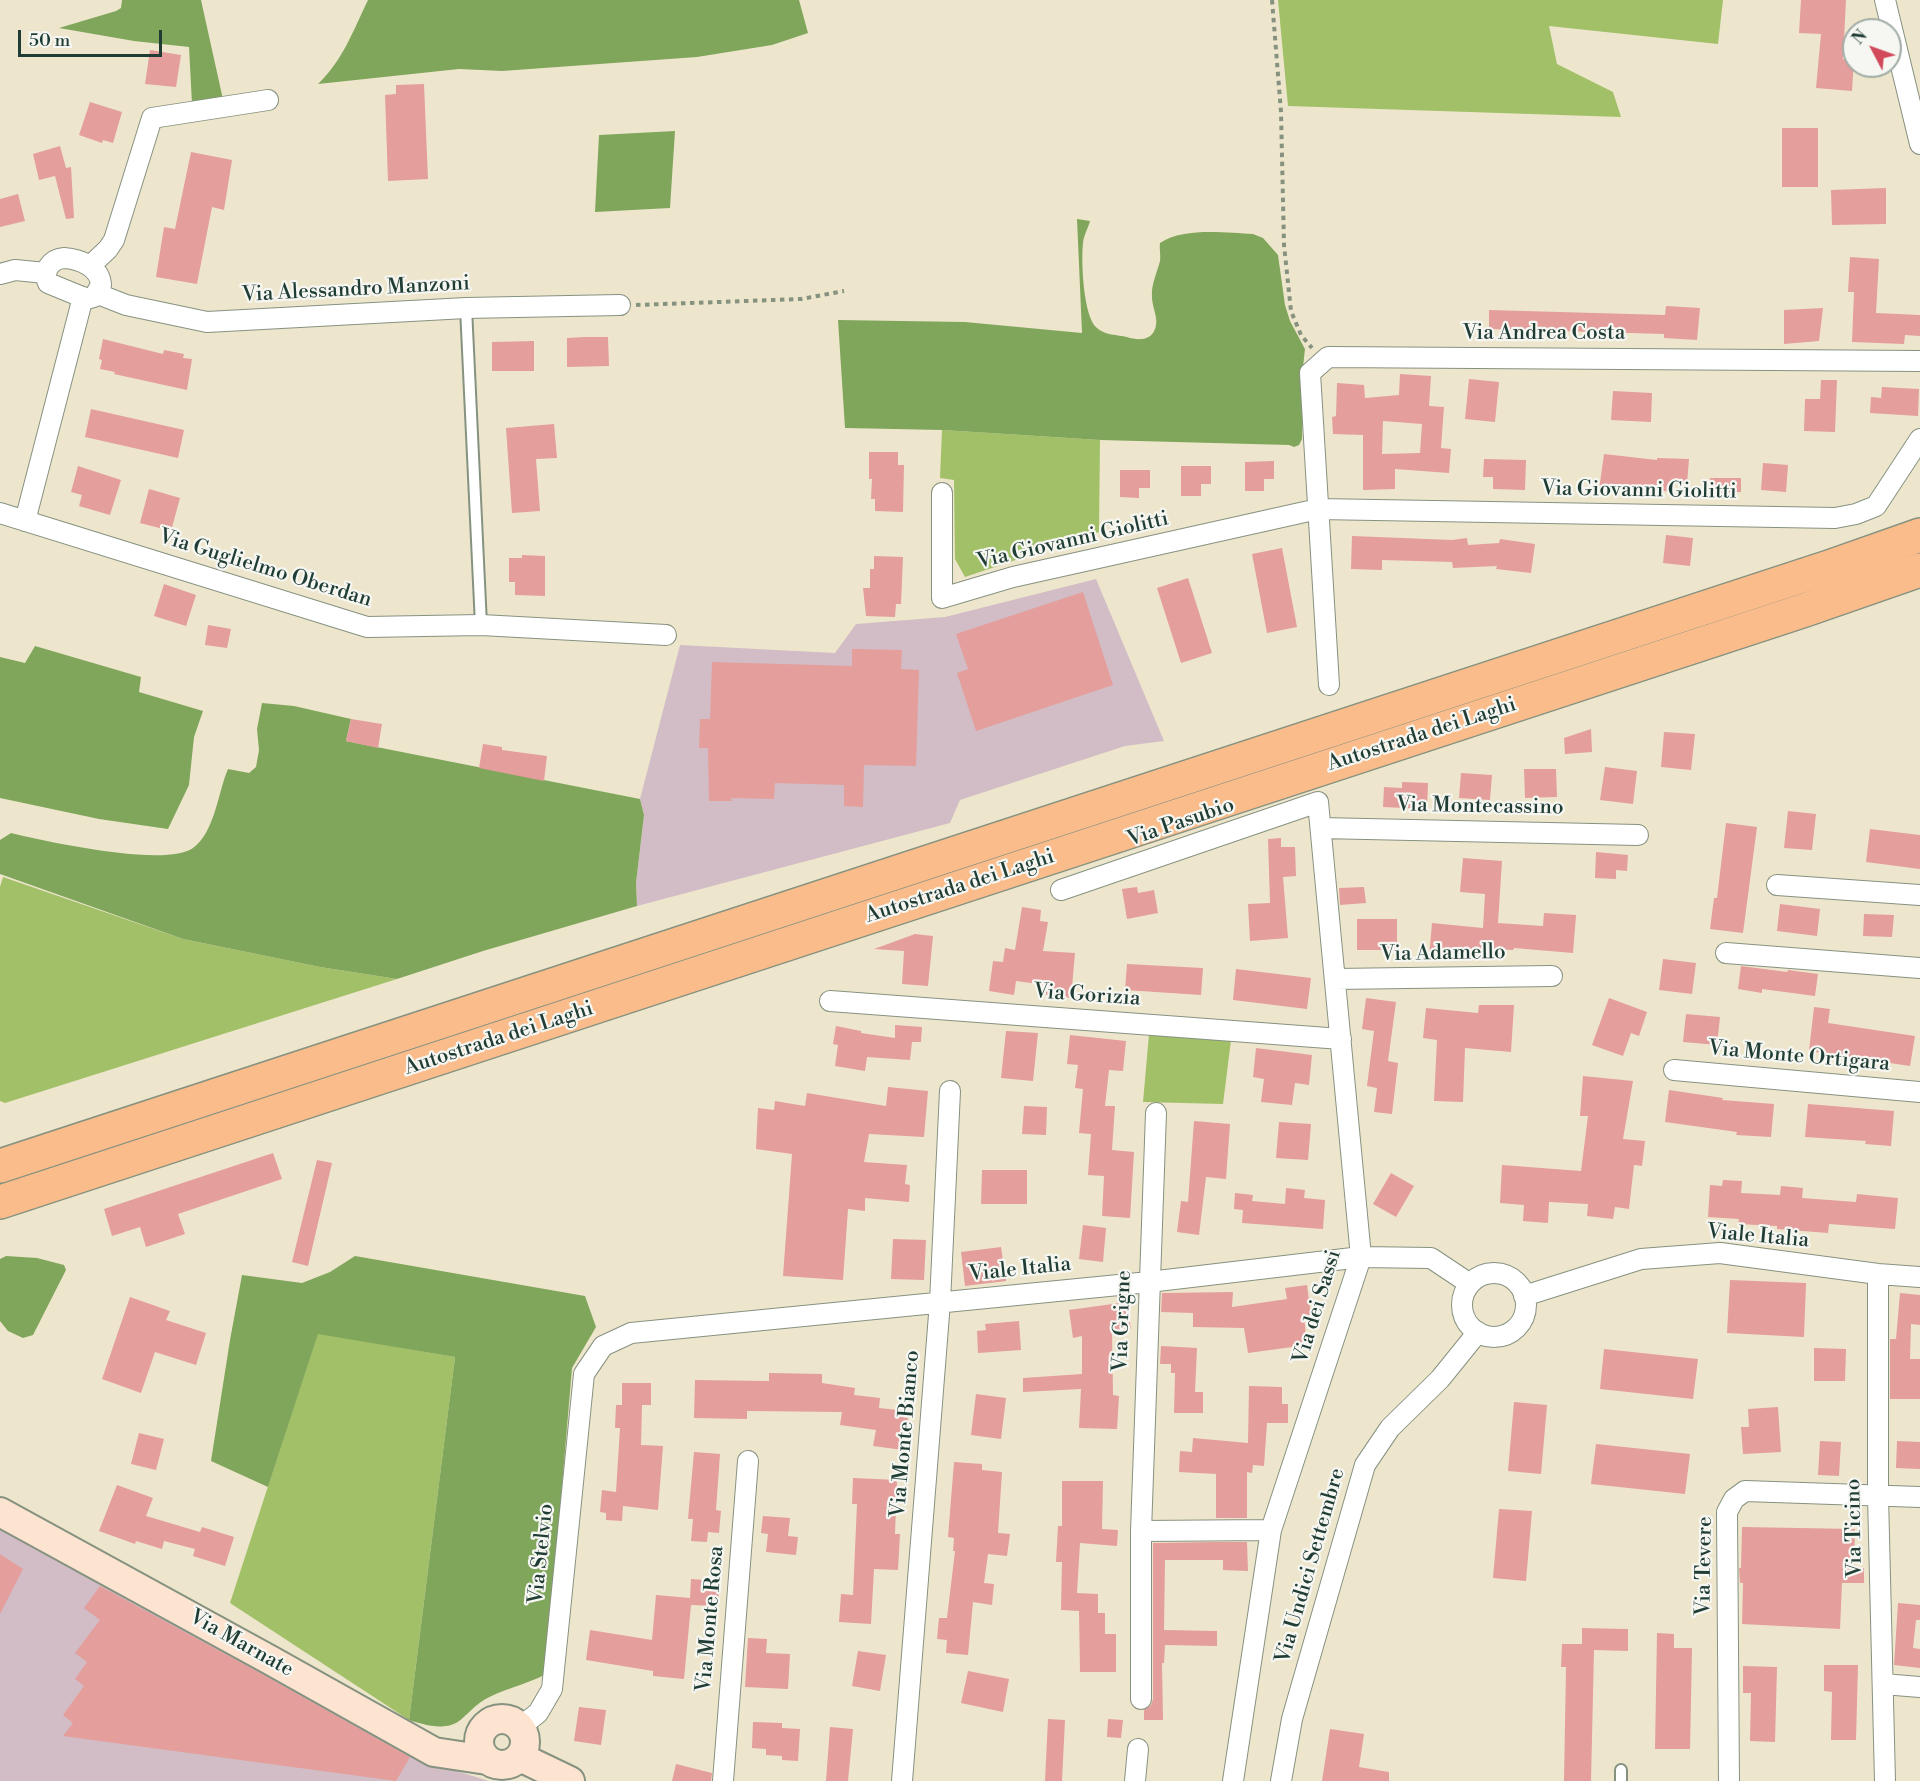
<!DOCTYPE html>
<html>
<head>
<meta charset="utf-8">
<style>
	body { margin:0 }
	#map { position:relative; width:1920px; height:1781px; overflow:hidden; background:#eee6cc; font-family:"Libre Bodoni",serif }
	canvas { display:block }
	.north { position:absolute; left:1842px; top:18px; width:60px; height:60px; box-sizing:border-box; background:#f6f6f2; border:2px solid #a0aca6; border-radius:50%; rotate:311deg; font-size:16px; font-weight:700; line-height:24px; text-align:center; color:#1f3d34 }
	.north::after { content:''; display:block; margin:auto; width:21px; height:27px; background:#d1495b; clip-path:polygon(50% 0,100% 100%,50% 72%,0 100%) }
	.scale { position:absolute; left:18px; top:30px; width:144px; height:27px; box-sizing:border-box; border:3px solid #1f3d34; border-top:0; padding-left:8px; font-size:18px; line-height:21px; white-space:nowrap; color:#1f3d34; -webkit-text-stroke:4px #f6f6f2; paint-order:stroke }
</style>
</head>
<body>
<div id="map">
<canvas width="1920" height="1781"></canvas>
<div class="north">N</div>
<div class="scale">50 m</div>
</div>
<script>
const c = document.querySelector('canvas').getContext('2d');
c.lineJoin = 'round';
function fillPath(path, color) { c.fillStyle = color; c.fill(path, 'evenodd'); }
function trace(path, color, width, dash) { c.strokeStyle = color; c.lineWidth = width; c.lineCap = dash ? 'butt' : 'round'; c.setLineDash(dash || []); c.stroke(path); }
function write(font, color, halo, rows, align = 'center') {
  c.font = font + ' "Libre Bodoni",serif'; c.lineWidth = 4.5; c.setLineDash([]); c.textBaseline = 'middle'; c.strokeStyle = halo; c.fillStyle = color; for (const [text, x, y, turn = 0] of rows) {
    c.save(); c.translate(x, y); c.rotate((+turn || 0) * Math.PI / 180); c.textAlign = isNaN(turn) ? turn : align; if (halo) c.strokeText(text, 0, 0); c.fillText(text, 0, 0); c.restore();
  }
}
const industrial = new Path2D(`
	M1096,579L1164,741L1125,746L960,800L950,823L637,906L636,883L644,815L640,799L680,645L835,653L856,624L945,617Z
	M0,1529L421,1760L489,1781H0Z`);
const green = new Path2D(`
	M1278,0H1723L1718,44L1549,26L1557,64L1613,92L1621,117L1288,106Z
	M942,430L1100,440L1099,532L965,577L955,559L954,480L940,478Z
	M3,877L183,939L320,967L397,979L5,1103L0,1101V887Z
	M1149,1034L1231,1040L1223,1104L1143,1102Z
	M318,1333L455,1357L409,1720L230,1603Z`);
const forest = new Path2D(`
	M122,0H201L224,104H192L189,47L134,41L59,28L116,11L121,8Z
	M368,0H799L808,33L772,45L697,57L502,71L459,69L318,84C343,60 353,31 368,0Z
	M675,131L670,208L595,212L599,135Z
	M1077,219L1090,221C1088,229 1084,234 1083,243C1081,260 1083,317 1097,328C1104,335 1118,335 1127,337C1136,340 1147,341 1153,333C1161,321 1152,309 1152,297C1151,284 1157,273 1160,261C1161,255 1159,249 1160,243C1184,227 1226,233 1253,234L1263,238L1278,255L1285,305L1290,321L1305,349L1303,367L1302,439L1299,445L1294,447L1289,445L1100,440L942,430L845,428L838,320L965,322L1082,333Z
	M35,646L141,677L139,692L203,711L194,737L189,785L168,829L99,819L0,798V657L25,663Z
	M262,703L294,706L351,719L346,741L640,799L644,815L636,883L637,906L483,951L397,979L320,967L183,939L0,874V840L11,833C44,841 166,868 193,848C215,832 218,792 228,769L249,773L256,767L259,750L257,729Z
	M6,1256L37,1258L64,1265L66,1270L33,1335L23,1338L8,1331L0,1321V1259Z
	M355,1256L585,1296L596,1327L572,1368L546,1674C524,1686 496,1690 477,1705C469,1711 460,1723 451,1725C436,1729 422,1724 409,1720L455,1357L318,1334L268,1487L211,1461L230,1340L242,1275L302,1283L330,1272Z`);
const building = new Path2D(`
	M1801,0H1846L1843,59L1854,60L1852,91L1816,88L1821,34L1799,33Z
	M150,50L181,55L176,87L145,84Z
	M424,84L428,179L388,181L385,95L396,94V85Z
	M90,102L122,112L113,143L103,140L102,143L79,135Z
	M1782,128H1818V187H1782Z
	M60,146L66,168L71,167L74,218L66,219L55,176L39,180L33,154Z
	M191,152L232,160L224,210L212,207L197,284L156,277L164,227L175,229Z
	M1886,188V224L1832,225L1831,190Z
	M18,194L25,221L0,227V199Z
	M1850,257L1879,259L1876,313L1920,315V336L1905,335L1904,344L1852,342L1854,292H1848Z
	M1666,306L1700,308L1697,340L1664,338V334L1489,329V310L1665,315Z
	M1823,308L1819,341L1784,344V310Z
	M584,337H608L609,366L567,367V338Z
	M103,339L163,354L164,350L184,354L183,358L192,359L187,390L114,374L115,372L100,369L102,360L99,359Z
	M534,341V371H492V342Z
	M1400,374L1431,376L1429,406L1444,407L1441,448L1451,449L1449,473L1395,469V489L1363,490V435L1333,434L1332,417L1336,416L1337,383L1364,385L1365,398L1399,395ZM1383,421L1422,424L1420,453L1382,454Z
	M1469,379L1499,382L1495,422L1465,419Z
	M1821,380H1837L1835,432L1804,431L1805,399H1820Z
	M1882,387L1919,389L1918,416L1870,413L1871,397L1881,398Z
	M1613,391L1652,393L1651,422L1611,420Z
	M91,409L184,430L178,458L85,437Z
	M554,424L557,458L536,459L540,511L512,513L506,428Z
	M869,452H898V465H904L903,512L875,511V499H871L872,479H869Z
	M1604,454L1657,460V458L1689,459L1687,484L1672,483V492L1616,485L1615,492L1599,490Z
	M1484,459L1526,460L1525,490L1493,489V477H1483Z
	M1274,461V479H1264V491H1245V462Z
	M1763,463L1788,465L1786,492L1761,490Z
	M78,466L121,480L110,515L79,506L82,495L71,492Z
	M1181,466H1211V484H1201V496H1181Z
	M1120,470H1150V488H1139V498L1120,497Z
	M1710,478H1741V492H1729V499H1710Z
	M149,489L180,498L171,531L140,523Z
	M1666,535L1693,538L1690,566L1663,563Z
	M1352,536L1452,540L1467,538L1468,545L1499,543L1500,539L1535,544L1531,573L1496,569L1497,566L1453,568L1452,562L1382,560V570L1351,569Z
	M1282,548L1297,627L1267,633L1252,554Z
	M522,555L545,556V596L515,595V582H509V558H522Z
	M874,556L903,557L901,604H896L895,617L866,616L863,588H870V569H874Z
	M1188,578L1212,653L1181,663L1157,588Z
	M164,584L196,595L186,626L154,616Z
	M1083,592L1113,685L976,731L957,673L968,669L956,634Z
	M208,625L231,629L227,648L205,645Z
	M852,649L902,650L901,669L919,670L916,766L864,765L863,807L844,806V785L775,783L774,799L731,798L732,801H709L708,748H699L700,719H710L712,662L852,666Z
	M351,719L382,724L378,748L346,741Z
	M1591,729L1592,752L1565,754L1564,738Z
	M1664,732L1695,734L1691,770L1661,767Z
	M483,744L502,747V750L547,756L544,781L479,768Z
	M1605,767L1637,771L1633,804L1600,800Z
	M1524,769H1556L1557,797L1525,798Z
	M1461,773L1492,775L1490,800L1459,798Z
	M1402,782L1428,783L1427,809L1383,807L1384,787L1402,788Z
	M1788,811L1816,814L1812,850L1784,848Z
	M1726,823L1757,827L1743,933L1710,929L1714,898H1717Z
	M1870,829L1920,835V869L1866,862Z
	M1281,838V847H1295L1296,876L1283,877L1288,938L1250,941L1248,904L1270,903L1268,839Z
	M1596,852L1628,855L1627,871L1616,870V879L1595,878Z
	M1463,858L1502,861L1498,923L1543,926L1544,913L1576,915L1573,953L1514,948L1513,950L1493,949V959L1456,956V960L1429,958L1432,923L1483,928L1485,894L1460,892Z
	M1137,887L1138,893L1154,890L1158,913L1127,919L1122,889Z
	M1364,887L1366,903L1340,905L1339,888Z
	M1780,904L1820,909L1817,936L1777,931Z
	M1022,907L1041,910L1040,921L1048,922L1043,951L1075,953L1071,998L1046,995V985L1016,981L1014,995L989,991L993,961L1003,962L1005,948L1015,950Z
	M1864,914L1894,915L1892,937L1863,936Z
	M1357,919H1397V950H1357Z
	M915,934L933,936L928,986L902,984L904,951L874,949Z
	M1663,959L1696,963L1692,994L1659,990Z
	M1127,964L1203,968L1201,995L1125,990Z
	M1741,966L1787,972L1788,970L1818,974L1815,996L1762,989V993L1738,989Z
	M1236,969L1311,978L1307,1009L1233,1000Z
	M1366,998L1396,1002L1388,1061L1398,1063L1392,1114L1374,1112L1377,1088L1367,1086L1374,1031L1362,1029Z
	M1609,998L1647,1012L1639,1036L1631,1033L1623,1056L1592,1045Z
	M1479,1005H1514L1511,1052L1465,1048L1463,1102L1434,1101L1437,1040L1423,1038L1426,1008L1478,1013Z
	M1814,1007L1830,1009L1828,1023L1915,1036L1910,1066L1809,1051Z
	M1686,1014L1720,1017L1717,1045L1683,1042Z
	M895,1025L922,1027L921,1042H912L910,1060L867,1057L865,1071L835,1066L838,1045L833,1044L836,1026L861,1031V1033L895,1038Z
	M1006,1031L1038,1033L1033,1081L1001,1078Z
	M1070,1035L1126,1041L1123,1071L1109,1070L1105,1106H1115L1112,1150L1134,1152L1130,1218L1102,1216L1104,1176L1088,1175L1091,1134L1079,1133L1083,1089L1075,1088L1078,1065L1067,1064Z
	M1256,1048L1312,1055L1309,1085L1295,1083L1292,1105L1261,1102L1264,1079L1253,1077Z
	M1583,1076L1633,1081L1623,1139L1645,1141L1642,1166L1634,1165L1629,1209L1615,1207L1613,1219L1587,1216L1588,1204L1549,1202L1548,1223L1523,1221L1524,1205L1500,1203L1502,1165L1581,1171L1588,1116H1580Z
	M888,1087L928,1091L924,1137L869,1134L864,1162L907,1165L905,1184L910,1185L909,1202L865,1198V1211L848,1209L843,1280L783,1276L792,1154L756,1149L758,1108L774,1110L775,1101L805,1106L807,1093L886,1106Z
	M1669,1090L1723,1098L1722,1100L1774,1104L1771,1137L1736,1135L1737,1132L1665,1122Z
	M1808,1104L1894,1111L1891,1146L1865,1144L1866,1141L1805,1137Z
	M1024,1106L1047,1107L1046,1135L1022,1134Z
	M1194,1121L1230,1124L1226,1179L1206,1177L1199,1235L1177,1232L1181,1201L1188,1202Z
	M1279,1122L1311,1124L1308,1160L1276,1158Z
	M273,1153L282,1179L178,1214L185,1234L146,1247L140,1227L112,1236L104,1209Z
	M317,1160L332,1163L308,1266L292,1262Z
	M982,1170H1027V1204H981Z
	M1391,1173L1414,1186L1396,1217L1373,1204Z
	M1723,1180L1742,1181L1741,1193L1780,1195L1781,1186L1803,1188L1802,1198L1856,1202L1857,1194L1898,1198L1895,1229L1829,1224L1828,1233L1777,1229V1226L1738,1224L1739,1219L1708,1217L1710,1185L1722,1186Z
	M1286,1188L1305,1190L1304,1198L1325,1200L1323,1229L1242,1223L1243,1210L1234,1209L1235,1193L1253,1195L1252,1201L1285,1204Z
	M1083,1225L1106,1228L1103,1262L1079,1259Z
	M893,1239L926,1240L924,1280L891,1279Z
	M1001,1247L1006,1281L965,1286L961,1252Z
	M1730,1280L1806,1283L1804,1337L1727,1333Z
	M1307,1285L1311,1315L1304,1316L1307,1345L1248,1353L1244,1328L1193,1327V1313L1161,1312L1162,1293L1233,1292L1232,1307L1287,1299L1285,1288Z
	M1900,1293L1920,1295V1325L1911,1324L1910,1359H1920V1399H1890V1339H1896Z
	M130,1297L170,1311L166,1320L206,1333L196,1365L155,1352L141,1393L102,1379Z
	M1127,1302L1131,1329L1112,1332L1113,1395L1119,1396L1117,1429L1079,1428L1081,1389L1023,1392V1378L1082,1374V1336L1073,1338L1069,1310Z
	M1019,1321L1021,1350L978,1353L977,1331L986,1330L985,1324Z
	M1161,1346L1197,1348L1195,1392H1203V1413H1174L1175,1373H1171V1364H1160Z
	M1814,1348L1846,1349L1845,1381H1814Z
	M1604,1349L1698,1359L1693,1399L1600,1389Z
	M769,1373L822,1374V1383L855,1388L854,1395L880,1398L879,1408L898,1410L897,1416L908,1418L903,1450L873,1446L876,1430L840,1425L842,1412L747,1411V1419L694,1418L695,1380L769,1381Z
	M622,1383H651V1405H642L641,1445L663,1446L658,1510L623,1506L622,1521L606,1520V1513L600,1512L602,1490L616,1492L620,1428H615L616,1405H622Z
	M1249,1386L1282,1387V1404H1288V1423H1267L1264,1466L1253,1465L1252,1473L1247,1472V1518H1216V1474L1179,1472L1180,1451L1192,1452L1193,1438L1248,1443Z
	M976,1394L1006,1398L1001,1439L971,1435Z
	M1514,1402L1547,1405L1541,1474L1508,1471Z
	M1778,1407L1781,1452L1743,1454L1741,1427H1749L1748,1409Z
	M139,1433L164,1439L156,1470L131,1464Z
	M1820,1441L1841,1442L1839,1476L1818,1475Z
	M1897,1441L1920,1442V1469L1896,1468Z
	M1596,1444L1690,1454L1685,1494L1591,1484Z
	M694,1452L720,1454L716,1510L721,1511L719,1533L708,1532L707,1542L691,1541L693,1519H688Z
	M954,1462L982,1464V1470L1002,1472L998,1533L1010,1534L1007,1556L988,1554L984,1583L994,1584L992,1605L973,1602L968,1655L946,1653L947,1640L937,1639L939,1618H947L955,1551H953L954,1538L948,1537Z
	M853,1478L897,1480L895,1534H900L898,1570L874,1569L871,1624L839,1622L841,1594L853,1595L857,1504H852Z
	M1062,1481H1103L1102,1529L1118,1530L1117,1546L1080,1543L1077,1593L1098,1594V1613H1105V1634H1116V1672H1080L1079,1611L1061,1610L1062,1562H1056L1058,1526H1062Z
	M117,1485L153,1498L146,1516L200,1532L202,1527L234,1537L225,1566L193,1556L195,1549L164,1541L162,1549L136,1541L135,1544L99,1531Z
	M1499,1509L1532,1511L1526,1581L1493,1578Z
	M763,1516L790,1518L788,1536L798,1537L796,1555L766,1552L768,1534L761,1533Z
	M1742,1527L1855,1529L1854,1568H1864V1583H1842L1840,1629L1742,1624L1743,1583H1740L1739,1568H1741Z
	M1216,1542H1247L1248,1571L1223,1570V1560H1165L1164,1630L1217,1631V1646L1165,1645L1164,1663H1162L1163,1720H1144V1710L1151,1705L1153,1699V1543Z
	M0,1554L23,1569L0,1614Z
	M691,1579L719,1581L718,1606L691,1605L684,1679L653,1676V1671L586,1660L590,1630L652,1640L656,1595L690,1598Z
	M100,1586L262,1674L410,1757L396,1781L63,1736L73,1723L63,1715L84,1686L75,1679L87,1662L75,1653L100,1620L84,1608Z
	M1898,1603L1920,1605V1620H1916L1913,1648L1920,1649V1668L1894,1665Z
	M1582,1628L1628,1629V1651L1594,1650L1591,1781H1564L1566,1667H1561L1562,1644H1582Z
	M1657,1633L1674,1634V1648H1692L1690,1749H1655Z
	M748,1638L767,1639L766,1653L790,1654L788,1689L745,1687Z
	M858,1651L886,1655L880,1691L852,1686Z
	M1824,1665H1858L1856,1740H1831L1832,1692L1824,1691Z
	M1743,1666L1777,1667L1775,1742L1750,1741L1751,1693H1743Z
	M968,1671L1009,1679L1003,1712L961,1703Z
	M579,1707L606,1710L601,1745L574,1741Z
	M1048,1719L1065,1720L1062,1781H1045Z
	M1108,1719L1123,1720L1121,1738L1107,1737Z
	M753,1722L782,1723V1728L800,1729L798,1761L782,1760V1756L766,1755V1749L752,1748Z
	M830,1727L853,1729L848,1781H826Z
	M1330,1729L1364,1734L1359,1767L1389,1772V1781H1322Z
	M676,1764L712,1773L711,1781H672Z`);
const path = new Path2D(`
	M1272,0L1281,112L1284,245L1291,311L1301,335L1312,348
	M636,305L801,299L844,291`);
const lane = new Path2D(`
	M466,308L481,625
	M1621,1781V1770`);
const street = new Path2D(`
	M1885,0L1920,144
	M64,258C80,259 100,267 101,285L94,297L87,299L48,283C42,271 51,259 64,258Z
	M90,266L108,249L114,240L152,118L268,100
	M0,274L15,270L46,273
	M98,294L126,305L207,322L466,308L620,305
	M942,493V598L1013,577L1318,509L1835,518L1856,514L1876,506L1920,439
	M0,513L367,627L481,625L666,635
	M25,521L83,297
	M1329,685L1310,373L1328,357L1920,361
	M1321,828L1638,835
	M1777,885L1920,895
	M1061,890L1318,802L1361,1257L1271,1530L1233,1781
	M1726,953L1920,968
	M1335,979L1552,976
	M830,1001L1341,1039
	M1674,1070L1920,1092
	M1462 1305a32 32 0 1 1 64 0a32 32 0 1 1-64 0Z
	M1878,1274V1496L1885,1781
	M1524,1296L1641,1259L1720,1253L1878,1274L1920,1277
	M1141,1531L1271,1530
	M1883,1684L1920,1687
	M1141,1699V1531L1156,1113
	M520,1727L538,1713L552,1689L584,1374L603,1346L631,1333L1149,1282L1361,1257L1431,1258L1470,1284
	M723,1781L748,1461
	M902,1781L940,1302L950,1091
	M1135,1781L1138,1749
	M1281,1781L1292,1719L1365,1465L1390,1428L1440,1379L1478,1332
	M1729,1781L1727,1512L1734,1499L1745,1491L1920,1497`);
const secondary = new Path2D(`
	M0,1512L270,1660L434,1752L487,1760
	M479 1742a23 23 0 1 1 46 0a23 23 0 1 1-46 0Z
	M520,1757L570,1781`);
const highway = new Path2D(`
	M0,1166L1829,567L1920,535
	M0,1202L1805,610L1920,570`);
const streetNames = [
	["Via Alessandro Manzoni",356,290,-3],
	["Via Andrea Costa",1544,334],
	["Via Giovanni Giolitti",1639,491,1],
	["Via Giovanni Giolitti",1073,541,-13],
	["Via Guglielmo Oberdan",265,569,17],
	["Autostrada dei Laghi",1422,735,-18],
	["Via Montecassino",1480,807,1],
	["Via Pasubio",1181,823,-19],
	["Autostrada dei Laghi",960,887,-18],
	["Via Adamello",1443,954,-1],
	["Via Gorizia",1087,996,4],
	["Autostrada dei Laghi",499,1039,-18],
	["Via Monte Ortigara",1799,1057,5],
	["Viale Italia",1758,1237,5],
	["Viale Italia",1020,1270,-6],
	["Via dei Sassi",1318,1307,-73],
	["Via Grigne",1123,1321,-88],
	["Via Monte Bianco",906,1434,-85],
	["Via Ticino",1855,1528,-91],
	["Via Stelvio",542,1554,-84],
	["Via Undici Settembre",1311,1566,-74],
	["Via Tevere",1705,1566,-89],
	["Via Monte Rosa",711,1619,-85],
	["Via Marnate",241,1644,29]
];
fillPath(industrial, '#d2bdc6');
fillPath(green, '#a1c068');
fillPath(forest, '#80a65c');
fillPath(building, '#e49e9b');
trace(lane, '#869280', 14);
trace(street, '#869280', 22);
trace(secondary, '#869280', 32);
trace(highway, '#869280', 36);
trace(path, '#869280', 4, [4.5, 4.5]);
trace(lane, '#fff', 10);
trace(street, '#fff', 20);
trace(secondary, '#fde4d1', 28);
trace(highway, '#fabc8b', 33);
write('21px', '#1f3d34', '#f6f6f2', streetNames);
</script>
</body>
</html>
